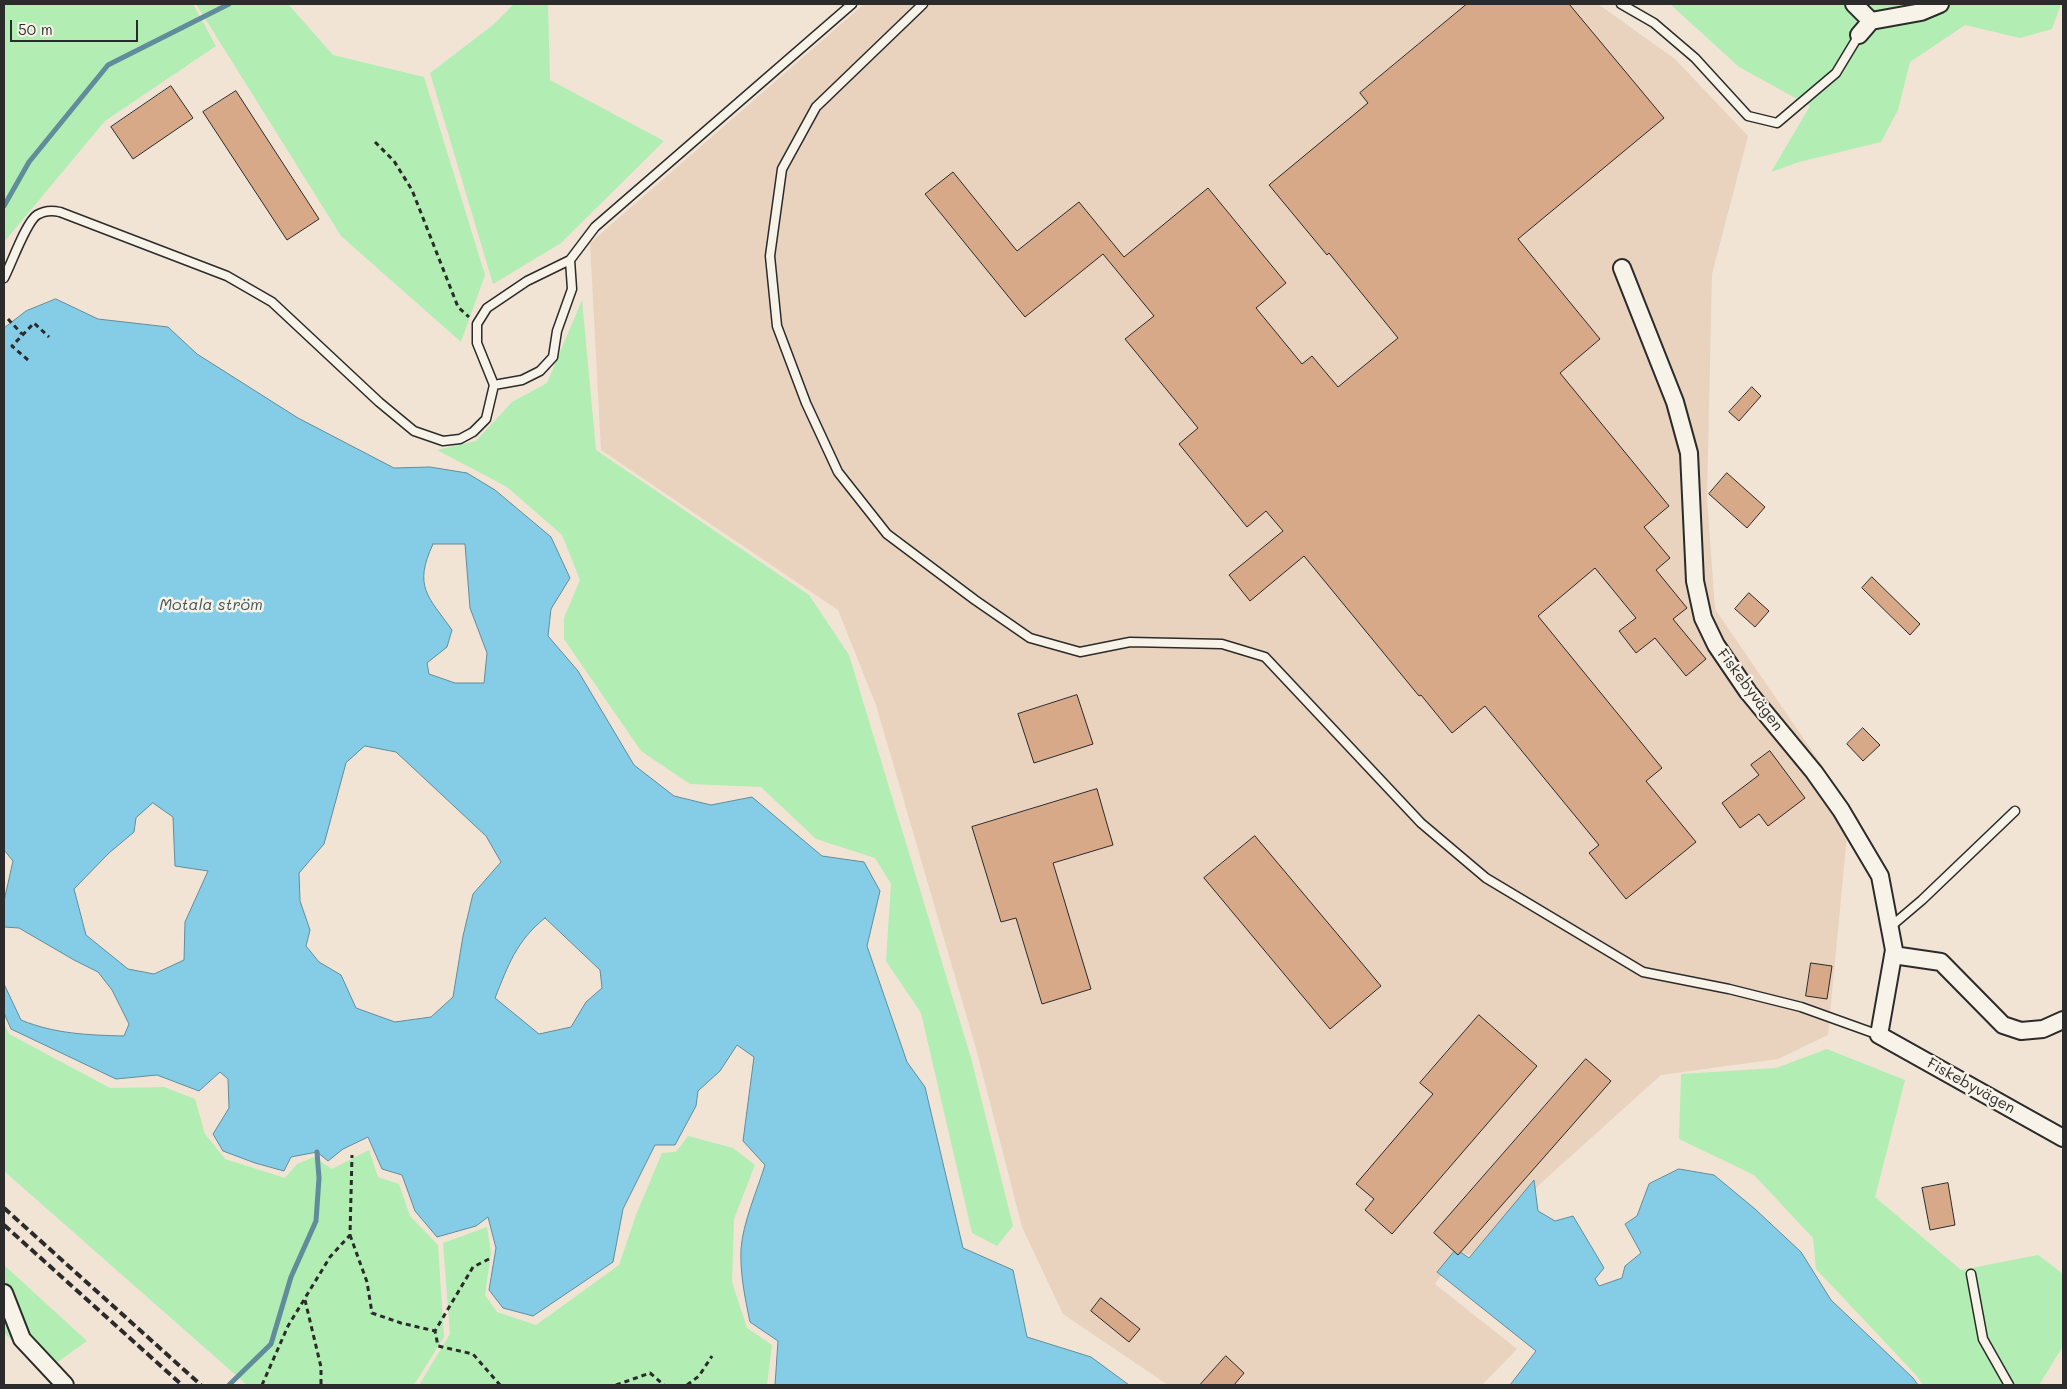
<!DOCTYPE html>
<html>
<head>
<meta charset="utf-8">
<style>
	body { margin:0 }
	#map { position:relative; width:2067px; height:1389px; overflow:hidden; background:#f1e4d5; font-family:Mali,sans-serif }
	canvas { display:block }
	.frame { position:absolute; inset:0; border:5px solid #2b2b2b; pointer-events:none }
	.scale { position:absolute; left:10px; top:20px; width:128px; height:22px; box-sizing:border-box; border:2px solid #2b2b2b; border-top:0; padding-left:6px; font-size:15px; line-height:18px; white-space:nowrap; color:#2b2b2b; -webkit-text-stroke:4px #f7f3e8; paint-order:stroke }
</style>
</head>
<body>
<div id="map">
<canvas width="2067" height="1389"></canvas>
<div class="frame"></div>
<div class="scale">50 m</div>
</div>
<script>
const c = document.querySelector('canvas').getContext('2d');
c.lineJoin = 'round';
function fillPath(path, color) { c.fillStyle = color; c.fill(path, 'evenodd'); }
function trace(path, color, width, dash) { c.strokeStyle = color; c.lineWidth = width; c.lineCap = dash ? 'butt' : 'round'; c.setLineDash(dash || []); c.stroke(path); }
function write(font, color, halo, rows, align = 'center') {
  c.font = font + ' Mali,sans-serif'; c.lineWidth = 5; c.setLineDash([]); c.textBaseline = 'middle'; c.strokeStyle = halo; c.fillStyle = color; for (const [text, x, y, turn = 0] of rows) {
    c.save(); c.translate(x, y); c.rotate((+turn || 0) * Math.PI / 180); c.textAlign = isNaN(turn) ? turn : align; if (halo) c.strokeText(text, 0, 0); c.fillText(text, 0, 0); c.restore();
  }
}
const built = new Path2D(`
	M864,4H1598L1675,59L1748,136L1712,274L1707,498L1715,609L1860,821L1847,835L1828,1035L1778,1059L1661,1075L1540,1184L1470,1255L1458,1252L1435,1284L1517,1349L1482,1385H1168L1063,1314L1022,1227L977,1052L876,705L838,610L601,450L590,243Z`);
const green = new Path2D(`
	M4,4H193L216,46L105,121L4,242Z
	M196,4H288L333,55L424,77L485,275L461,342L341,236Z
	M514,4H548L550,80L664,141L561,243L493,284L430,73L493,25Z
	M1670,4H2061L2052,29L2020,38L1965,25L1910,62L1898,110L1881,142L1799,162L1771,172L1810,106L1739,67Z
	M582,300L596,450L809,595L849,655L971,1058L1013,1226L997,1246L972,1233L921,1013L886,961L891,884L875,858L816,839L761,787L690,784L641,751L564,639V618L580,580L562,535L507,487L437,450L476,441L512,402L547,383Z
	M4,1023L9,1034L110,1088L164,1087L195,1099L205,1134L225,1159L285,1178L297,1164L314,1157L332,1169L369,1150L378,1177L399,1184L410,1216L438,1245L444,1337L414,1385H247L4,1171Z
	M1827,1049L1905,1080L1875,1197L1961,1270L2038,1255L2063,1274V1346L2039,1385H1923L1916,1375L1816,1269L1813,1238L1754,1175L1679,1139L1681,1074L1776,1068Z
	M688,1136L733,1148L755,1165L734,1219L732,1282L747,1328L772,1345L767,1385H419L450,1334L443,1243L487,1227L491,1253L485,1295L497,1312L536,1325L619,1265L636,1215L662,1153L676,1152Z
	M4,1265L87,1341L45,1371L4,1333Z`);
const water = new Path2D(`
	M56,299L98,319L168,327L197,354L298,418L394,468L430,467L467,473L495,490L551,537L570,578L551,609L548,636L578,671L634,765L674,796L711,805L752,797L822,856L864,862L880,891L867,946L907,1062L925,1087L963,1248L1013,1270L1027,1337L1091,1357L1129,1385H775L778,1341L750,1322C745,1298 740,1274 741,1249C743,1222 757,1191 765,1165L743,1141L754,1057L737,1045L720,1071L698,1091L696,1106L675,1145H655L623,1209L613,1262L533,1316L503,1308L489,1290L496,1248L488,1217L476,1226L437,1237L415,1211L402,1175L382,1169L368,1137L343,1149L328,1161L317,1152L291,1157L284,1171L255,1163L223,1151L213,1134L229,1108L228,1079L220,1072L199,1091L157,1075L116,1079L11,1029L4,1013V984L21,1020C55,1034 88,1035 124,1036L129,1024L112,990L98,972L74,960L19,928L4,927V901L13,861L4,850V328L26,311ZM433,544H465L470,608L487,653L484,683H455L429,674L427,663L447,647L452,630C428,596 413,587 433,544ZM365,746L396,752L486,836L501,862L473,894L463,936L453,997L431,1017L395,1022L356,1008L341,975L319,962L306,946L310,930L300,901L299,873L324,844L346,763ZM153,803L173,817L175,866L208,871L185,922L184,960L154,974L128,969L86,935L74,889L109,853L134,832L136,818ZM545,918L600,970L602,988L586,1002L571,1027L539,1034L495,998C508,966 516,941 545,918Z
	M1679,1169L1714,1175L1755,1209L1801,1252L1831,1300L1913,1378L1918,1385H1510L1536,1351L1437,1272L1456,1249L1469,1258L1534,1180L1538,1211L1555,1221L1573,1216L1604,1268L1595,1279L1599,1286L1622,1278L1625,1266L1641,1253L1625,1224L1637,1216L1649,1184Z`);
const stream = new Path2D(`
	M4,206L29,162L108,65L229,4
	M229,1385L271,1344L291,1277L316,1221L319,1178L317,1152`);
const building = new Path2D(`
	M1467,4H1569L1664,118L1518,239L1600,339L1560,373L1669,506L1644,527L1670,558L1656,570L1687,608L1673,619L1706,659L1686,676L1655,638L1636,653L1619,631L1636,618L1595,568L1538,616L1662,768L1646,781L1696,842L1626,899L1589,853L1599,845L1485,706L1452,733L1421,695L1419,696L1304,556L1250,601L1229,575L1283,531L1266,511L1247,527L1179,444L1198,428L1125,339L1154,316L1103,254L1025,317L925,194L953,172L1017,251L1079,202L1124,257L1208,188L1286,283L1256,308L1302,364L1312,356L1338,387L1398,338L1329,253L1327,255L1269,185L1368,103L1360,93Z
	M171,86L193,118L133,159L111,127Z
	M236,91L319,219L287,240L203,112Z
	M1752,387L1761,396L1739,421L1729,412Z
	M1727,473L1765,507L1747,528L1709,494Z
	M1872,577L1920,624L1910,635L1862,588Z
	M1749,593L1769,611L1755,627L1735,609Z
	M1077,695L1093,744L1034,763L1018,714Z
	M1863,728L1880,745L1863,761L1847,744Z
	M1770,751L1805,798L1768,826L1759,814L1740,828L1722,803L1759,775L1751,765Z
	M1097,789L1113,845L1053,863L1091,989L1042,1004L1016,918L1001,922L972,827Z
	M1255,836L1381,986L1330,1029L1204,878Z
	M1811,963L1832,966L1827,999L1806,996Z
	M1479,1015L1537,1066L1392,1234L1365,1210L1374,1199L1356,1184L1433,1094L1420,1083Z
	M1586,1059L1611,1081L1458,1255L1434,1233Z
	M1948,1183L1955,1225L1930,1230L1922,1188Z
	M1101,1298L1140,1329L1129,1342L1091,1311Z
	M1226,1356L1244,1373L1234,1385H1200Z`);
const path = new Path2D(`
	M375,142L394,161L412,190L458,307L469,317
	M8,319L22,334
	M28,360L12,346L34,323L49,337
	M350,1235L367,1282L372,1313L401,1323L435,1331
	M489,1259L473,1267L435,1331L438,1346L473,1354L500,1385
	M305,1300L321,1367V1385
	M262,1385L288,1326L330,1257L350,1235L352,1155
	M616,1385L650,1373L664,1385
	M687,1385L699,1376L712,1356`);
const service = new Path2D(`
	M923,4L816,107L782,169L770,256L777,326L806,403L838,472L887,534L975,600L1030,638L1080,652L1130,642L1222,644L1265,657L1421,823L1486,878L1643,972L1729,989L1801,1007L1879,1035
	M1621,4L1654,23L1695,58L1748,116L1777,123L1836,73L1859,35
	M4,278C11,265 26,222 37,215C45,210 52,210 60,212L227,276L272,302L379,402L414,431L443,441L460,439L473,432L486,419L494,385L477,343V324L487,308L527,281L570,260L595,227L852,4
	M494,385L522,380L540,371L553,357L557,331L572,289L570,260
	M1889,928L1922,900L2015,811
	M1971,1274L1983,1339L2009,1385`);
const minor = new Path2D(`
	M1854,4L1871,21L1921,12L1940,4
	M1859,35L1871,21
	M1622,268L1675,402L1689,453L1695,581L1703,618L1716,645L1748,692L1814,772L1841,810L1880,876L1894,950L1879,1035L2063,1138
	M1893,955L1941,962L2003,1025L2021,1031L2043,1029L2063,1020
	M4,1293L22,1339L65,1385`);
const rail = new Path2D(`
	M4,1208L201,1385
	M4,1225L182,1385`);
const streetNames = [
	["Fiskebyvägen",1750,690,53],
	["Fiskebyvägen",1971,1086,29]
];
const waterNames = [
	["Motala ström",211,605]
];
fillPath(built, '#e9d2be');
fillPath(green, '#b2edb3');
fillPath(water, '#85cde6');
trace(water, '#618c9b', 1);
trace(stream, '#618c9b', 5);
fillPath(building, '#d7a989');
trace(building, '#2b2b2b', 1);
trace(service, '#2b2b2b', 11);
trace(minor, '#2b2b2b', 20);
trace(path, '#2b2b2b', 3, [5, 4]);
trace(service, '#f7f3e8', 8);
trace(minor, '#f7f3e8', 16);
trace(rail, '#2b2b2b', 4, [8, 4]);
write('15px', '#2b2b2b', '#f7f3e8', streetNames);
write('italic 16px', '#42545a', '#f7f3e8', waterNames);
</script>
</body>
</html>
